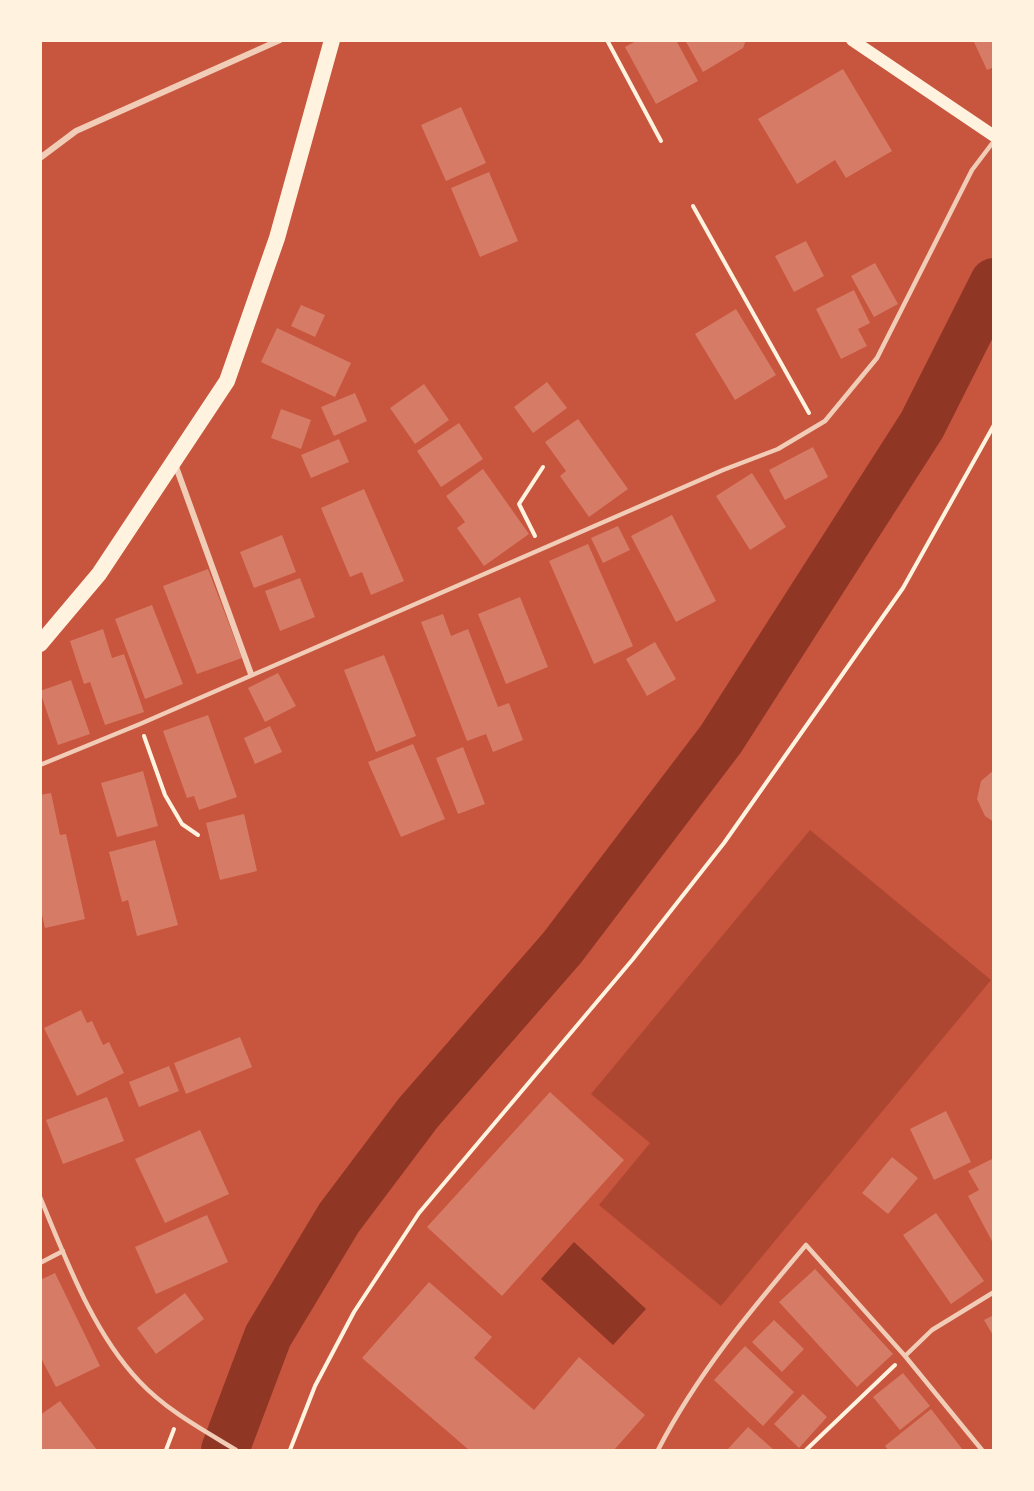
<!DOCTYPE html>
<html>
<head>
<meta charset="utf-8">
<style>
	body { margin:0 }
	#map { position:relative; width:1034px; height:1491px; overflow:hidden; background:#c8553d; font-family:Spectral,serif }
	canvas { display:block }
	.frame { position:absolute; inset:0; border:42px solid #fff3e0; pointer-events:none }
</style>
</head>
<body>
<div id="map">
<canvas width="1034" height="1491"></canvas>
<div class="frame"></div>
</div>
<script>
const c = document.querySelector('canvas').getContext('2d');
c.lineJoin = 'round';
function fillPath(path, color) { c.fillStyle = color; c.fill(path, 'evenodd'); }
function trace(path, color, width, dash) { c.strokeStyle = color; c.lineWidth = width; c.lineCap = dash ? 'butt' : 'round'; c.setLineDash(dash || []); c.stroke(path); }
const green = new Path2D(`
	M810,830L991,980L721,1306L599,1205L650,1143L591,1094Z`);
const water = new Path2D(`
	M574,1242L646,1309L613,1345L541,1279Z`);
const river = new Path2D(`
	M225,1450L268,1336L339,1218L418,1113L562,948L721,739L922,425L994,282`);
const building = new Path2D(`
	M638,40H676L698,81L656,104L625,47Z
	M685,40H746L743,48L703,72Z
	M973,40H994V67L987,70Z
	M843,69L892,151L846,178L835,160L797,184L758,119Z
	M461,107L486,163L446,181L421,125Z
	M489,172L518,241L480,257L451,188Z
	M806,241L824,276L794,292L775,256Z
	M875,263L898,304L874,317L851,276Z
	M854,290L870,323L858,329L867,346L841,359L816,309Z
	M301,305L325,315L315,337L291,326Z
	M736,309L776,375L735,400L695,334Z
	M277,328L351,363L335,397L261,362Z
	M547,382L567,408L533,433L514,407Z
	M424,384L449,420L415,444L390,408Z
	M355,393L367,421L334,436L321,407Z
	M281,409L311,420L301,449L271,438Z
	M578,419L628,489L589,517L560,476L566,471L545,442Z
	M459,423L483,459L441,487L417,451Z
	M339,439L349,462L311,478L301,455Z
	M813,447L828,477L785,500L769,470Z
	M483,469L529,534L484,566L457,528L465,522L446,496Z
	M752,473L786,527L750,550L716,496Z
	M364,489L404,581L371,595L362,572L350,577L321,508Z
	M672,515L716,601L676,622L631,536Z
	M618,526L630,550L603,563L591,538Z
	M282,535L296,572L254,588L240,552Z
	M588,544L633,646L594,664L549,561Z
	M208,569L242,658L197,674L163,586Z
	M300,578L315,617L280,631L265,591Z
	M520,597L548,667L506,684L478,614Z
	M152,605L183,684L145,699L115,619Z
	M443,614L451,636L468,629L498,707L509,703L523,740L493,752L486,734L467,741L421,622Z
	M103,629L112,658L124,654L144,712L105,725L90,682L84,684L70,641Z
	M655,642L676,679L647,696L626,659Z
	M384,655L416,736L376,752L344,670Z
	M278,673L296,706L265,722L248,688Z
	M71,680L90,734L58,745L40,691Z
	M208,715L237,797L199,810L194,796L187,798L163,731Z
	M270,726L282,752L255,764L244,738Z
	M413,744L445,819L401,837L368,762Z
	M463,747L485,804L458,814L436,758Z
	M994,770V822L985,816L977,799L981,781Z
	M143,771L158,826L117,837L101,783Z
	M51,793L60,835L66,834L85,919L45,928L40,906V795Z
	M244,814L257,871L220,880L206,823Z
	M155,840L178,925L137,936L128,900L122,902L109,852Z
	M81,1010L87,1023L92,1021L103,1045L109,1042L124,1073L77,1096L44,1028Z
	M240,1037L252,1067L186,1094L174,1063Z
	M169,1066L179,1091L139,1107L129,1082Z
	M550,1092L624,1160L502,1296L427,1227Z
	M107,1097L124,1141L63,1164L46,1120Z
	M946,1111L971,1162L934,1180L910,1129Z
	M200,1130L229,1194L165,1223L135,1159Z
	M892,1157L918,1178L888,1214L862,1193Z
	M994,1158V1245L968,1196L979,1190L968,1171Z
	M936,1213L984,1281L951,1304L903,1235Z
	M207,1215L228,1262L156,1294L135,1247Z
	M815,1269L893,1354L857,1387L779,1302Z
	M55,1273L100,1366L56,1387L40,1356V1280Z
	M429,1282L492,1337L474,1358L534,1410L579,1357L645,1415L614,1450H469L362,1358Z
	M185,1293L204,1319L156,1354L137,1328Z
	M994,1315V1337L984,1320Z
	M774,1320L804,1349L782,1372L752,1342Z
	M745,1346L794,1392L763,1426L714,1380Z
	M903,1373L930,1406L900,1430L873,1397Z
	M803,1394L827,1417L799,1448L774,1424Z
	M60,1401L97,1450H40V1415Z
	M931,1409L963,1450H888L885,1446Z
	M748,1427L774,1450H727Z`);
const path = new Path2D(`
	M607,40L661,141
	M693,206L809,413
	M535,536L519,504L543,467
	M144,736L165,795L182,824L198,835
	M166,1450L174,1429
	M290,1450L315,1386L354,1312L419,1213L633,959L724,843L903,588L994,425
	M806,1450L895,1365`);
const service = new Path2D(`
	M40,765L140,724L723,470L778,449L825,421L877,358L972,170L994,141
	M40,1197C66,1259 92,1331 139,1381C166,1410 203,1430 236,1450
	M40,1263L63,1251
	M905,1356L932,1330L994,1292
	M658,1450C697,1374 751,1310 806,1245L905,1356L982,1450`);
const minor = new Path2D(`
	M40,158L76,131L280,40
	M175,464L251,674`);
const secondary = new Path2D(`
	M852,40L994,136`);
const trunk = new Path2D(`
	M40,644L99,574L227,381L277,238L332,40`);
fillPath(green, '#ae4732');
fillPath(water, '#8f3625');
trace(river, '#8f3625', 48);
fillPath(building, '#d67c66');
trace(path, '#fff3e0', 4);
trace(service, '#f1ccb7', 4.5);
trace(minor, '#f1ccb7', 6);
trace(secondary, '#fff3e0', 12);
trace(trunk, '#fff3e0', 16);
</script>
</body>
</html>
